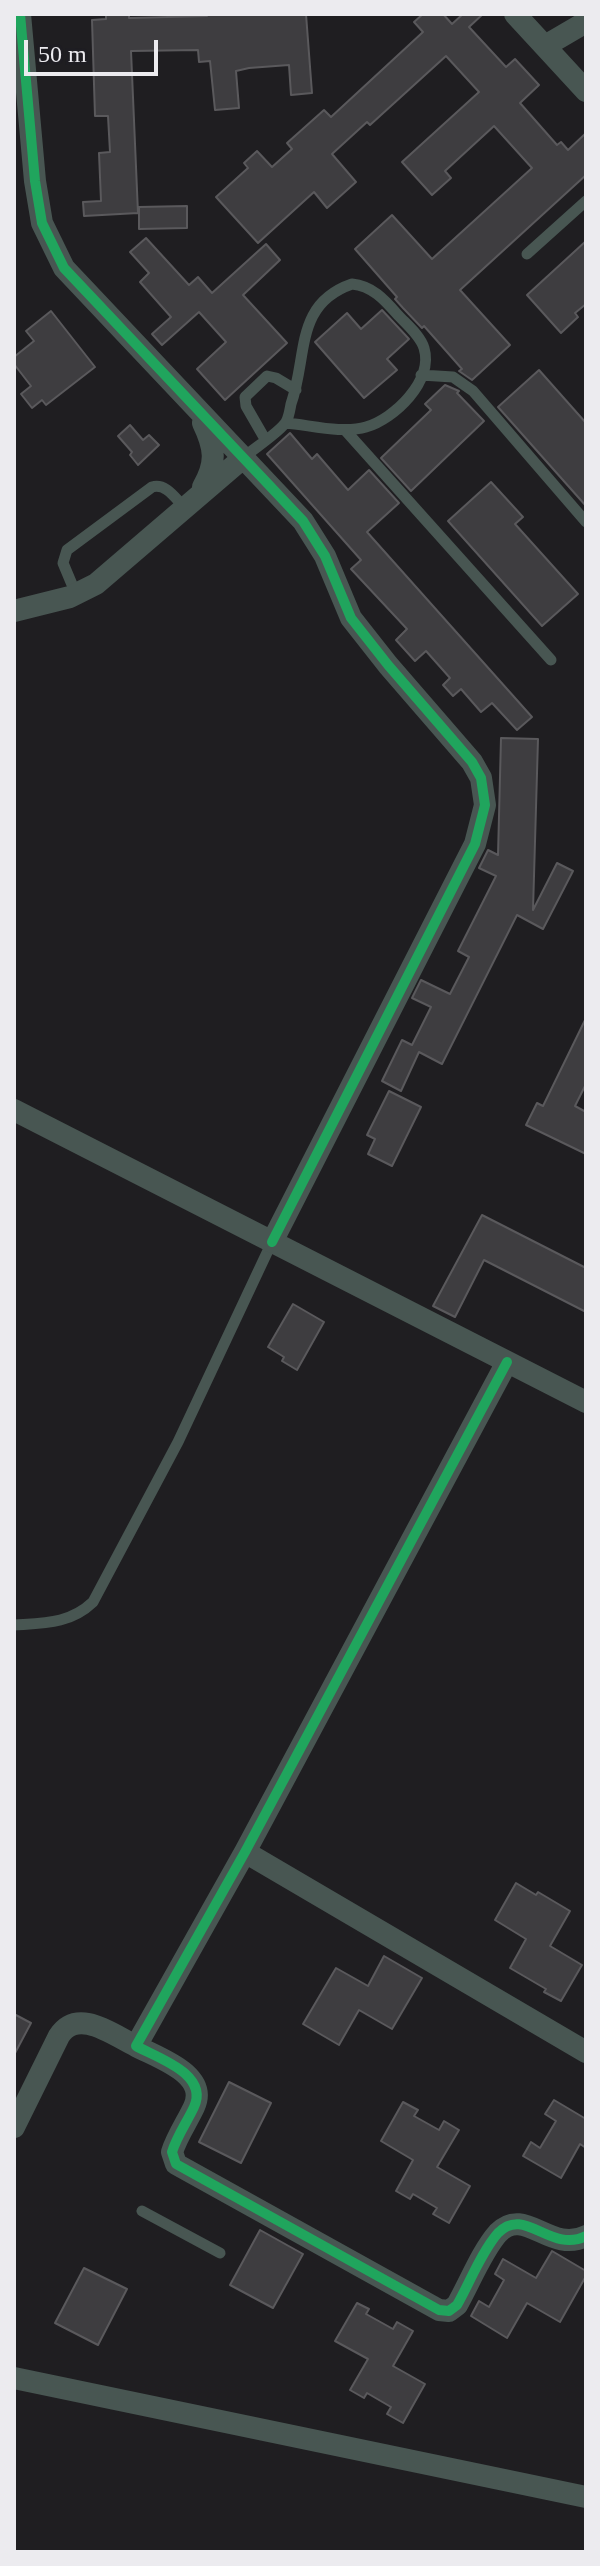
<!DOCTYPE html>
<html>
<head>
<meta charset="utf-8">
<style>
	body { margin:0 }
	#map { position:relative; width:600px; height:2566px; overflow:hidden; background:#1f1e21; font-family:"Times New Roman",serif }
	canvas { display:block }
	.frame { position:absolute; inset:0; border:16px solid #ecebef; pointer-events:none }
	.scale { position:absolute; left:24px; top:40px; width:134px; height:36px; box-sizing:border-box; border:4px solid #ecebef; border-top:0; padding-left:10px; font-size:24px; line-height:28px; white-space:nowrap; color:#ecebef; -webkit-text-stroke:6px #1e1d22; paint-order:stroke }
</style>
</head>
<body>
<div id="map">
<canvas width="600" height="2566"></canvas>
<div class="frame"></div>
<div class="scale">50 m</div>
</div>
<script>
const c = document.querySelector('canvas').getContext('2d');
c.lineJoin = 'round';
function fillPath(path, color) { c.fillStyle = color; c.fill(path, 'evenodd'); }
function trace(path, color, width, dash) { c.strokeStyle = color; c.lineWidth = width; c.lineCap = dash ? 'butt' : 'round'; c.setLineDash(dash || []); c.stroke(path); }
const building = new Path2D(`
	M106,14H129V18L207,16V14H306L312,93L291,95L289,65L249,68L236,71L239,108L215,110L210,61L199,62L198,50L131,51L138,213L84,216L83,202L101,201L99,153L110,152L108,116H95L92,20L106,19Z
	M423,14H443L452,24L463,14H483L469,27L506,67L515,59L539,85L520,103L557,145L561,142L568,150L586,133V175L460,290L510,345L472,380L459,371L462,369L424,326L422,328L403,308L395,299L397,297L355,249L392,215L432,259L532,168L494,126L445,171L451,178L432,195L402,162L479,92L446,56L370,125L367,122L332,154L356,182L327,208L314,192L258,243L216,197L248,168L244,163L257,151L272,167L292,149L287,143L324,110L331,117L423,32L414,22Z
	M187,206V228L139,229V207Z
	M146,238L189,285L198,277L212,293L266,244L280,260L243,295L287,343L225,400L197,369L226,342L199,312L162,345L152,334L171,317L140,282L149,273L130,252Z
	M586,241V304L575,313L578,317L561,333L527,295Z
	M382,310L409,339L387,359L397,370L364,398L315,342L347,313L361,329Z
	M51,311L95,367L46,405L42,400L32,408L21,394L31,386L14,364V357L34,341L26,331Z
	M539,370L586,423V506L498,407Z
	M445,385L459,391L457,393L484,421L411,491L381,458L431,410L425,404Z
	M130,425L143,440L149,435L159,445L138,465L130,455L132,452L118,436Z
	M290,433L312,459L317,454L348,490L369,470L399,503L367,532L532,717L517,730L492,703L481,712L461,689L453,696L443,685L450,678L426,651L415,661L396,640L407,629L351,569L361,560L267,454Z
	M491,482L523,517L515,524L578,594L542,626L448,521Z
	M501,738L538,739L533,910L557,863L573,871L543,929L517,915L442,1064L419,1052L401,1091L382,1081L402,1040L412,1045L431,1007L412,998L421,980L450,994L469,957L458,951L496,876L479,868L488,850L498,855Z
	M586,1018V1084L575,1106L586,1112V1154L526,1125L537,1103L543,1106Z
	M389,1091L421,1107L392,1166L368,1154L375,1139L367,1135Z
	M482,1215L586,1268V1312L484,1260L455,1317L433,1306Z
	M293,1304L324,1322L297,1370L282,1361L284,1357L268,1347Z
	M516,1883L536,1895L538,1892L570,1911L550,1946L582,1965L561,2001L544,1992L546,1989L510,1968L526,1939L495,1920Z
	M384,1956L422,1978L392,2029L359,2010L339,2045L303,2024L336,1968L368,1986Z
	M14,2014L31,2023L14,2055Z
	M229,2082L271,2103L241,2163L199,2142Z
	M554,2100L586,2119V2148L580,2144L561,2178L523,2156L531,2142L540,2148L556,2121L545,2114Z
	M403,2102L418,2110L414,2116L439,2130L444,2121L459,2130L437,2167L470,2186L449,2223L433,2214L437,2208L413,2194L410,2199L396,2191L413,2160L381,2141Z
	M260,2230L303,2254L273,2308L230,2285Z
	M552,2251L586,2271V2276L560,2322L527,2303L507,2338L471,2316L479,2301L489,2307L504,2280L495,2274L503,2259L536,2278Z
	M84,2268L127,2289L98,2345L55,2323Z
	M357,2303L369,2309L366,2314L393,2329L397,2322L413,2331L393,2366L425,2384L403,2423L387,2414L391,2407L367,2393L364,2398L350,2390L368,2359L335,2341Z`);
const lane = new Path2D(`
	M527,254L586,201
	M421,375L453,377L473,391L586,522
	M345,430L551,660
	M265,439L246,406L245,397L267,376L276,378L296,390
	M243,458C253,449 280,432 286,422C289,417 290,409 291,404C308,356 294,304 352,284C372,286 384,299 397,314C406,324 420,335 424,348C434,381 394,419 366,427C343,434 310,425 286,423
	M76,594L63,563L67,550L152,487C166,483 175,498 184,507
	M14,1625C44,1623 70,1624 93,1602L178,1442L272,1242
	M142,2211L220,2253`);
const street = new Path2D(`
	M20,14L35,181L42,223L64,268L303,521L325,556L351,618L388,665L472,762L481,778L485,805L475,844L272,1242
	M515,14L586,91
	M545,46L586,22
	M203,423C215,448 217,463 203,487
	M14,611L70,597L96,584L243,458
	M14,1110L586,1402
	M507,1362L245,1852L136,2046C158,2058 209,2074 194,2107C187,2122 177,2136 172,2152L176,2164L439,2310L449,2311L457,2305C469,2284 482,2251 498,2233C525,2205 550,2254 586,2236
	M245,1852L586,2052
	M14,2127L59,2036C78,2007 113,2035 136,2046
	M14,2378L586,2497`);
const cycleway = new Path2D(`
	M20,14L35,181L42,223L64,268L303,521L325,556L351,618L388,665L472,762L481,778L485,805L475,844L272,1242
	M507,1362L245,1852L136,2046C158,2058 209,2074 194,2107C187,2122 177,2136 172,2152L176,2164L439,2310L449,2311L457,2305C469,2284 482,2251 498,2233C525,2205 550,2254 586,2236`);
fillPath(building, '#3e3d40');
trace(building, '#5a595c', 2);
trace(lane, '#485652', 11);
trace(street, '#485652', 22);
trace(cycleway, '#20a55d', 10);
</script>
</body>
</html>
